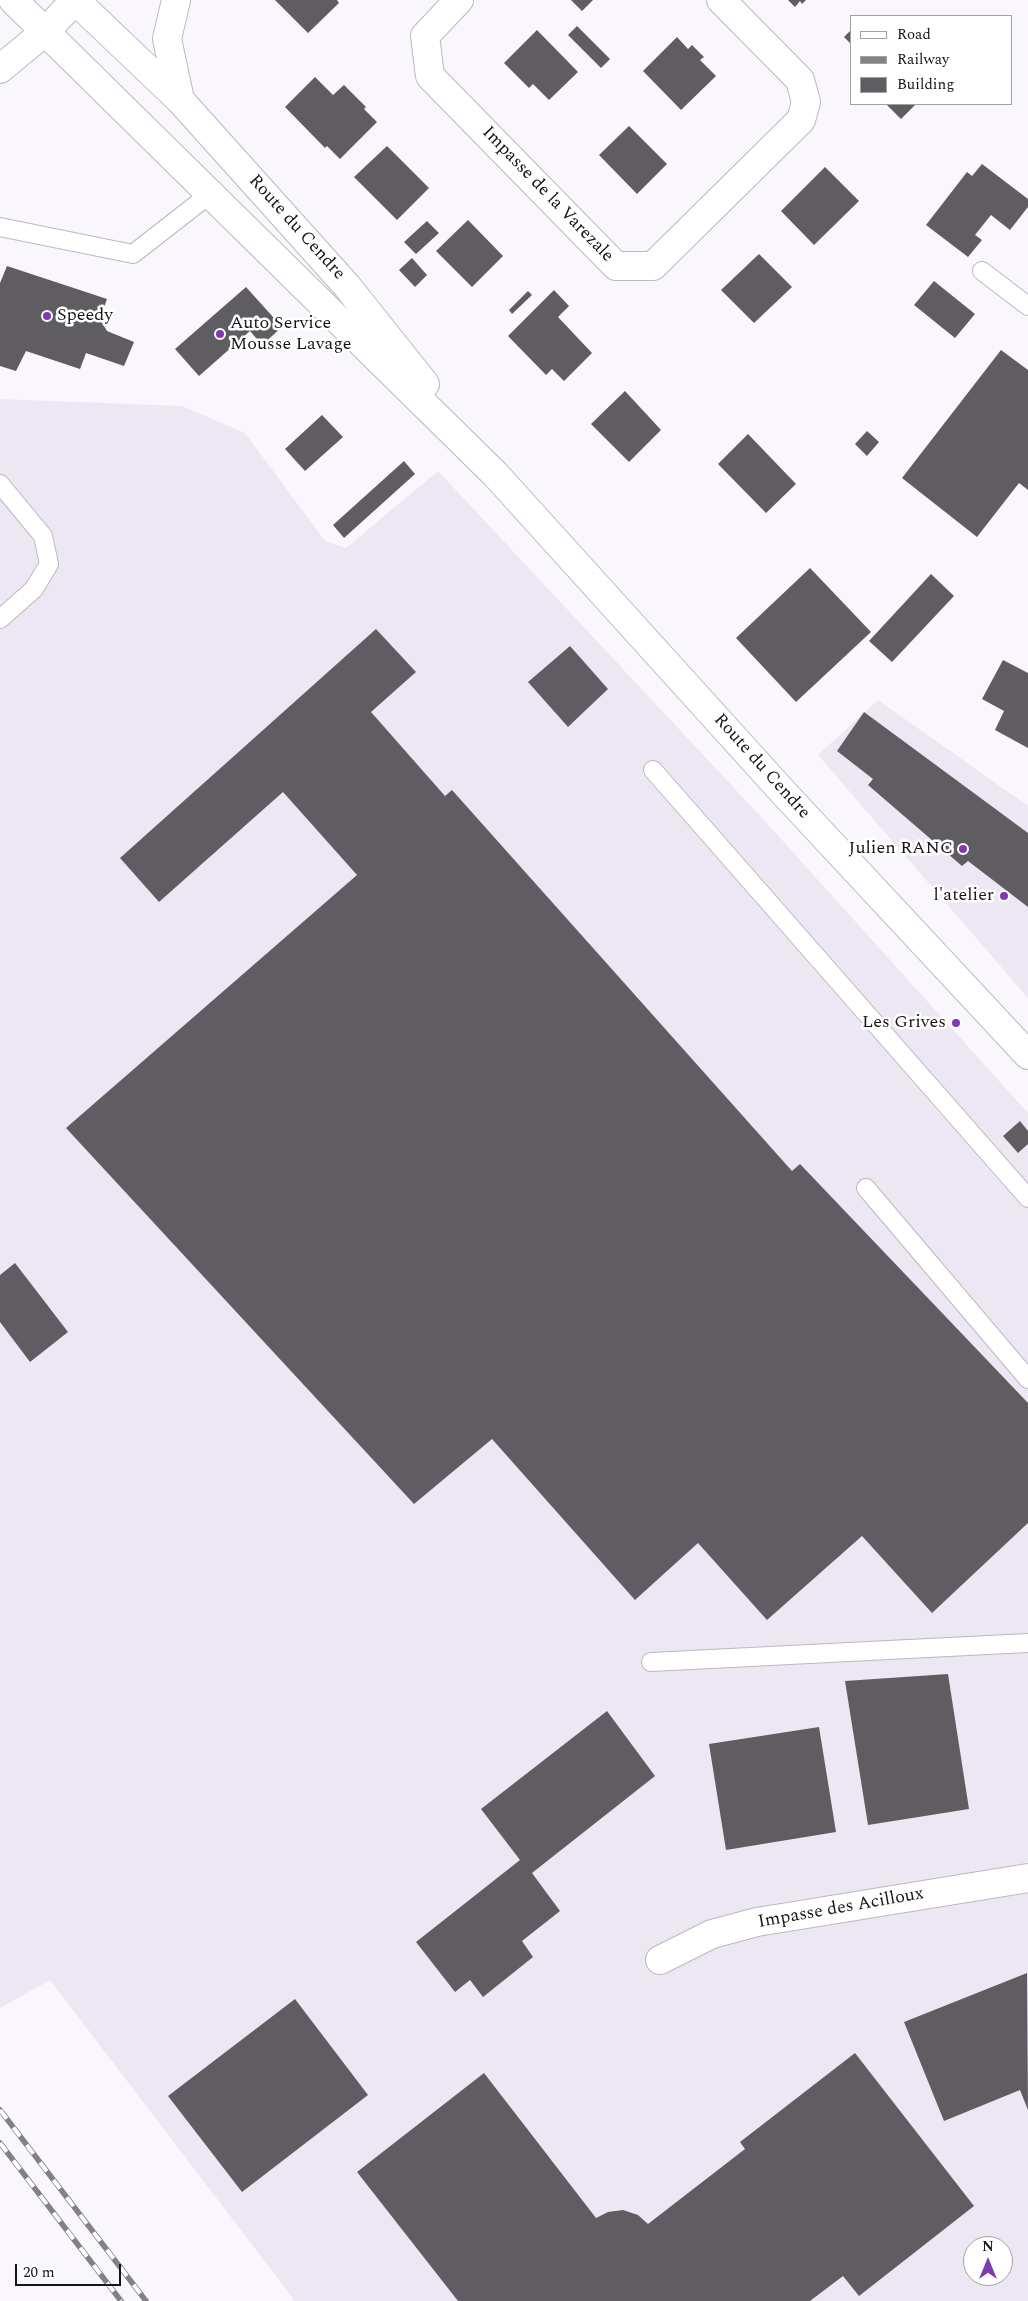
<!DOCTYPE html>
<html>
<head>
<meta charset="utf-8">
<style>
	body { margin:0 }
	#map { position:relative; width:1028px; height:2301px; overflow:hidden; background:#f9f6fd; font-family:Spectral,serif }
	canvas { display:block }
	.legend { position:absolute; left:850px; top:15px; width:162px; height:90px; box-sizing:border-box; background:#fff; border:1px solid #a1a1a2; margin:0; padding:6px 9px; list-style:none; font-size:15px; color:#151416 }
	.legend li { display:flex; align-items:center; gap:10px; height:25px }
	.legend b { width:25px; border:1px solid #a1a1a2 }
	.north { position:absolute; left:963px; top:2236px; width:50px; height:50px; box-sizing:border-box; background:#fff; border:1px solid #a1a1a2; border-radius:50%; rotate:0deg; font-size:14px; font-weight:700; line-height:20px; text-align:center; color:#151416 }
	.north::after { content:''; display:block; margin:auto; width:18px; height:22px; background:#7e3baf; clip-path:polygon(50% 0,100% 100%,50% 72%,0 100%) }
	.scale { position:absolute; left:15px; top:2264px; width:106px; height:22px; box-sizing:border-box; border:2px solid #151416; border-top:0; padding-left:6px; font-size:15px; line-height:18px; white-space:nowrap; color:#151416; -webkit-text-stroke:4px #fff; paint-order:stroke }
</style>
</head>
<body>
<div id="map">
<canvas width="1028" height="2301"></canvas>
<ul class="legend">
<li><b style="height:6px;background:#fff"></b>Road</li>
<li><b style="height:6px;background:#838186"></b>Railway</li>
<li><b style="height:14px;background:#5f5d62"></b>Building</li>
</ul>
<div class="north">N</div>
<div class="scale">20 m</div>
</div>
<script>
const c = document.querySelector('canvas').getContext('2d');
c.lineJoin = 'round';
function fillPath(path, color) { c.fillStyle = color; c.fill(path, 'evenodd'); }
function trace(path, color, width, dash) { c.strokeStyle = color; c.lineWidth = width; c.lineCap = dash ? 'butt' : 'round'; c.setLineDash(dash || []); c.stroke(path); }
function write(font, color, halo, rows, align = 'center') {
  c.font = font + ' Spectral,serif'; c.lineWidth = 5; c.setLineDash([]); c.textBaseline = 'middle'; c.strokeStyle = halo; c.fillStyle = color; for (const [text, x, y, turn = 0] of rows) {
    c.save(); c.translate(x, y); c.rotate((+turn || 0) * Math.PI / 180); c.textAlign = isNaN(turn) ? turn : align; if (halo) c.strokeText(text, 0, 0); c.fillText(text, 0, 0); c.restore();
  }
}
const built = new Path2D(`
	M0,399L182,406L245,433L325,541L346,548L438,471L763,819L1028,1113V2301H295L50,1980L0,2008ZM973,2246H1003V2276H973Z
	M878,700L1028,806V998L818,755Z`);
const building = new Path2D(`
	M275,0H337L339,3L308,33Z
	M571,0H593L582,11Z
	M788,0H806L802,4L800,1L795,7Z
	M577,26L610,59L601,68L568,35Z
	M852,29V45L844,37Z
	M537,30L578,72L549,100L533,84L529,88L504,63Z
	M677,37L688,49L692,45L704,57L700,60L716,76L681,110L643,71Z
	M315,77L333,95L344,85L366,107L364,109L377,122L340,159L327,146L325,148L285,107Z
	M886,104H916L901,119Z
	M629,126L667,164L637,194L599,155Z
	M387,146L429,188L397,220L354,177Z
	M982,164L1028,199V207L1010,230L991,215L975,235L982,240L968,257L926,225L967,172L972,176Z
	M825,167L859,201L814,245L781,211Z
	M468,220L503,256L472,287L436,251Z
	M427,221L439,233L416,254L404,242Z
	M759,254L792,287L754,323L721,290Z
	M412,258L427,275L415,287L399,270Z
	M7,266L107,299L100,319L107,331L134,342L124,366L86,353L80,369L26,351L16,371L0,366V283Z
	M934,281L975,314L955,338L914,305Z
	M246,287L282,327L262,345L250,331L199,376L175,349Z
	M554,290L569,306L558,317L592,353L564,381L552,369L546,375L508,336Z
	M528,291L532,295L512,314L509,310Z
	M1001,350L1028,370V490L1019,483L977,537L902,478Z
	M625,391L661,430L629,462L591,424Z
	M322,415L343,437L305,471L285,449Z
	M867,431L879,442L867,456L855,444Z
	M748,434L796,484L766,513L718,464Z
	M404,461L415,474L344,538L333,525Z
	M810,568L871,632L796,702L736,638Z
	M931,574L954,596L892,662L869,641Z
	M376,629L416,672L371,712L445,796L452,790L792,1171L800,1164L1028,1403V1523L932,1613L862,1536L767,1620L698,1543L635,1600L492,1439L414,1504L66,1128L357,875L283,792L159,902L120,858Z
	M570,646L608,689L568,727L528,682Z
	M1003,660L1028,673V748L995,730L1004,711L982,699Z
	M864,712L1028,833V907L968,861L962,866L868,785L873,779L837,751Z
	M1020,1121L1028,1131V1144L1018,1153L1003,1136Z
	M15,1263L68,1332L30,1362L0,1322V1275Z
	M948,1674L969,1809L868,1825L845,1681Z
	M607,1711L655,1776L532,1873L560,1911L522,1941L533,1957L483,1997L470,1980L455,1992L416,1942L520,1860L481,1809Z
	M819,1727L836,1832L726,1850L709,1744Z
	M1027,1973L1028,2110L1020,2090L944,2121L904,2022Z
	M295,1999L368,2095L242,2192L168,2096Z
	M855,2053L974,2206L859,2296L843,2276L810,2301H458L357,2172L484,2073L596,2218L608,2212L623,2210L638,2215L648,2224L745,2149L740,2142Z`);
const service = new Path2D(`
	M0,227L133,254L210,194
	M982,271L1028,306
	M0,484L43,536L49,564L34,589L0,619
	M653,770L1028,1198
	M866,1188L1028,1379
	M651,1662L1028,1643`);
const minor = new Path2D(`
	M459,0L425,36L430,76L616,266H653L801,120L806,102L800,80L721,0
	M0,69L46,31
	M660,1960L712,1934L757,1922L1028,1878`);
const tertiary = new Path2D(`
	M176,0L167,39L180,100
	M46,31L75,0`);
const secondary = new Path2D(`
	M13,0L496,475L782,791L1028,1055
	M75,0L180,100L347,286L425,384`);
const rail = new Path2D(`
	M0,2110L146,2301
	M0,2143L121,2301`);
const markers = [
	[47,316,5,"#7e3baf"],
	[220,334,5,"#7e3baf"],
	[963,849,5,"#7e3baf"],
	[1004,896,5,"#7e3baf"],
	[956,1023,5,"#7e3baf"]
];
const streetNames = [
	["Impasse de la Varezale",547,195,46],
	["Route du Cendre",296,228,48],
	["Route du Cendre",761,767,48],
	["Impasse des Acilloux",841,1909,-10]
];
const poiNames = [
	["Speedy",57,316,"left"],
	["Auto Service",230,324,"left"],
	["Mousse Lavage",230,345,"left"],
	["Julien RANC",953,849],
	["l'atelier",994,896],
	["Les Grives",946,1023]
];
fillPath(built, '#ede7f3');
fillPath(building, '#5f5d62');
trace(service, '#bbb8be', 20);
trace(minor, '#bbb8be', 30);
trace(tertiary, '#bbb8be', 30);
trace(secondary, '#bbb8be', 30);
trace(service, '#fff', 18);
trace(minor, '#fff', 28);
trace(tertiary, '#fff', 28);
trace(secondary, '#fff', 28);
trace(rail, '#838186', 5.5);
trace(rail, '#fff', 4, [11]);
for (const [x, y, r, color] of markers) { const dot = new Path2D(); dot.arc(x, y, r, 0, 2 * Math.PI); c.fillStyle = color; c.fill(dot); trace(dot, '#fff', 2); }
write('18px', '#151416', '#fff', streetNames);
write('18px', '#151416', '#fff', poiNames, 'right');
</script>
</body>
</html>
